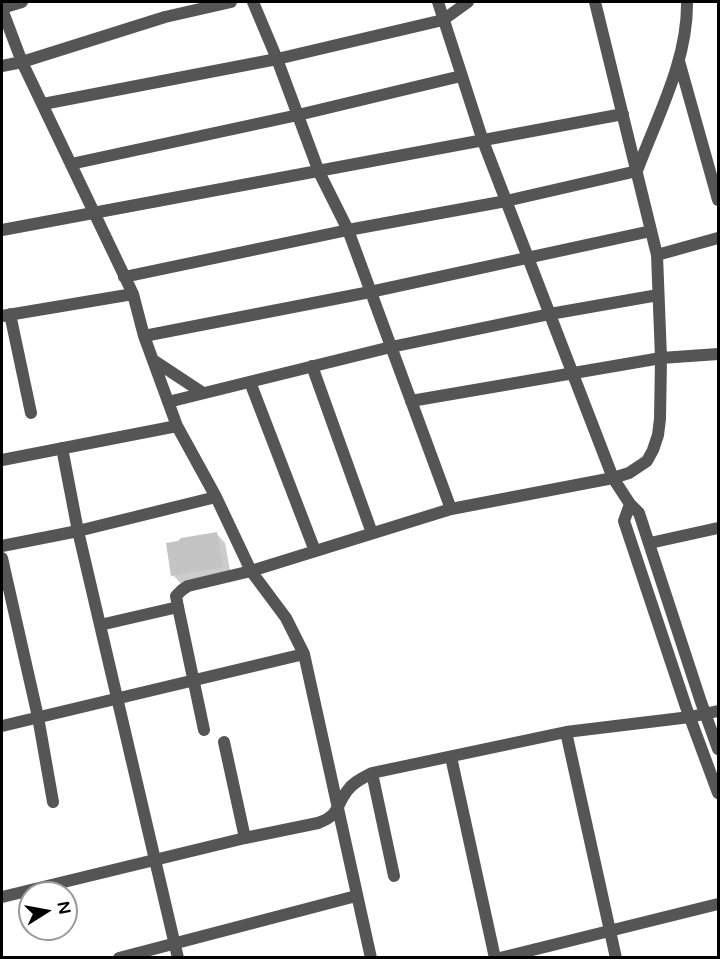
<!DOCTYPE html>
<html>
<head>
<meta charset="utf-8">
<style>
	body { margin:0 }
	#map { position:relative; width:720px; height:959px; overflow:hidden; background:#fff; font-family:"Varela Round",sans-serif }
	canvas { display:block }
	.frame { position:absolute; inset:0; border:3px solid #000; pointer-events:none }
	.north { position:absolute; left:18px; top:881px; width:60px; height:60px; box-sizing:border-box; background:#fff; border:2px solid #999; border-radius:50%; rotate:79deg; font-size:16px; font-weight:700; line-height:24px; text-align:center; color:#000 }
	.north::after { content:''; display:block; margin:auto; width:21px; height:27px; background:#000; clip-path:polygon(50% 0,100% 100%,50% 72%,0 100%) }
</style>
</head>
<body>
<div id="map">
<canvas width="720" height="959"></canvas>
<div class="frame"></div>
<div class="north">N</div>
</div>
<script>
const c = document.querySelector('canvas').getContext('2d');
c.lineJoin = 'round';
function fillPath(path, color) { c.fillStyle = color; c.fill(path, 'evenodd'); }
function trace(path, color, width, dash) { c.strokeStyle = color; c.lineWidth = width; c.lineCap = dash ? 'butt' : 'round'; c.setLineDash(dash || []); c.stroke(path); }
const shadow = new Path2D(`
	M216,533L225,543L231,576L182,585L173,575Z`);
const building = new Path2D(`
	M217,532L223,567L171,576L166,543L178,541L181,538Z`);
const minor = new Path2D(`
	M438,2L483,141L613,478L629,473L647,461L653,450L658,435L660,419L661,358L657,255L595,2
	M2,8L22,2
	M2,9L22,62L133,294L144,336L177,426L216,497L251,571L286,618L304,654L371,958
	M679,61L718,200
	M2,66L22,62L165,17L231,2
	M43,104L277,59L443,20L468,2
	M71,164L298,115L461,76
	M2,230L623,114
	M657,255L718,238
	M124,277L348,230L506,201L637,171C657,117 688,60 687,2
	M10,314L31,413
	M2,316L133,294
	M144,336L370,292L651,231
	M153,360L203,393
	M312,366L372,533
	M250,382L315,551
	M411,401L661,358L718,354
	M168,402L391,347L550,314L658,295
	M62,448L78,531L178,958
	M2,460L177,426
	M650,543L718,528
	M2,546L78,531L216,497
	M2,558L38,717L53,802
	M100,625L178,607
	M2,726L304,654
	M204,730L178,607L176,596L182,590L188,586L251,571L451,509
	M566,732L616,958
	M224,742L245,838
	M451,757L495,958
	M372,773L394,876
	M2,897L245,838L318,823C340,815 335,807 347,791C353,782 363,778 372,773L566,732L690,717L718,711
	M119,958L356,896
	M500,958L718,904`);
const tertiary = new Path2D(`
	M253,2L277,59L319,172L348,230L451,509L613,478L630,504L639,513L701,702L718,749
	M630,504L624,521L686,707L718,793`);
fillPath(shadow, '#0003');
fillPath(building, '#c4c4c4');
trace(minor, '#555', 12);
trace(tertiary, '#555', 12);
</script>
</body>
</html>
